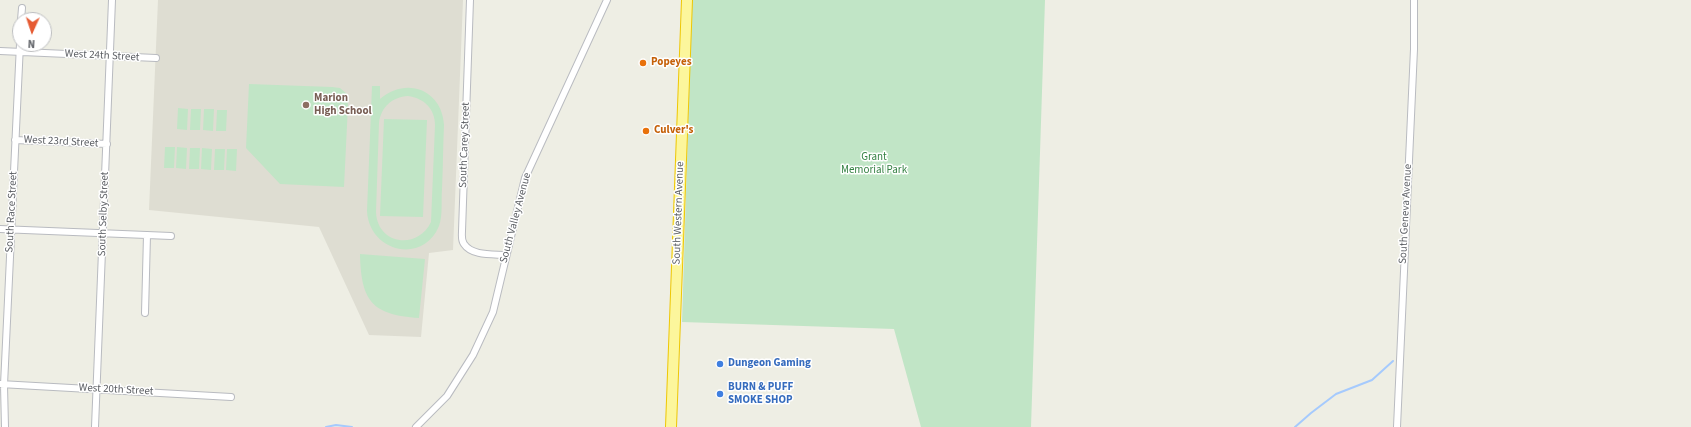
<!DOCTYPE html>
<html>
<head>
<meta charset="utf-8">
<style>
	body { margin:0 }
	#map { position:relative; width:1691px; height:427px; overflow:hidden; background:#eeeee4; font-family:"Source Sans 3",sans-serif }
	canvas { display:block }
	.north { position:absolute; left:12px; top:12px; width:40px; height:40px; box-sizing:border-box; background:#fff; border:1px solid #bebfc1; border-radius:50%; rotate:183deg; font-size:11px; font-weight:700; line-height:16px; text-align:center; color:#5c5f64 }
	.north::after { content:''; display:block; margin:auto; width:14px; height:18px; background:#e65a32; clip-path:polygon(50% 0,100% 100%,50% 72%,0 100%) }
</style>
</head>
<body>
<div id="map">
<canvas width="1691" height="427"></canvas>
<div class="north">N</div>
</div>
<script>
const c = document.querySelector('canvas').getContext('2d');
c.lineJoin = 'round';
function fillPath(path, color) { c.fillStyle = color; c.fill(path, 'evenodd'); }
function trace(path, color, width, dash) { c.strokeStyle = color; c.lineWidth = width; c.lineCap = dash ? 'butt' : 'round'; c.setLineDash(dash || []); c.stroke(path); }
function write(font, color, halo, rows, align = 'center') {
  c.font = font + ' "Source Sans 3",sans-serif'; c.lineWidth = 3; c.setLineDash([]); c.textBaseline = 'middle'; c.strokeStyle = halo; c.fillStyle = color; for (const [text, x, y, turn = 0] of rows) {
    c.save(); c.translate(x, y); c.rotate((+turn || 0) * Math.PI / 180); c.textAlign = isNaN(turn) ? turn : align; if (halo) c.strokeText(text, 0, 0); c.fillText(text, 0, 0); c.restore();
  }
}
const education = new Path2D(`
	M158,0H463L453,250L429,253L421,337L369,335L319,227L149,210Z`);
const green = new Path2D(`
	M692,0H1045L1031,427H921L894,329L682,322Z
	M249,84L332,87L340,88L347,94L348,105L344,187L280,184L246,148Z
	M372,86H380V99C407,76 442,90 444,125C443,147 443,168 442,189C441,201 443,215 439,226C423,265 369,252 367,211ZM408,96C424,98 435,109 435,125L431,222C417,251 377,244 376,212L379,123C381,107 392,97 408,96Z
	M178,108L188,109L187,130L177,129Z
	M191,109H201L200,130H190Z
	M204,109H214L213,131L203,130Z
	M217,110H227L226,131H216Z
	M384,119L427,120L423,217L380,216Z
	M165,147H175L174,168H164Z
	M177,147L187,148L186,169L176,168Z
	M190,148H200L199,169H189Z
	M202,148L212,149L211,170L201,169Z
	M215,149H225L224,170H214Z
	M227,149H237L236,171L226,170Z
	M360,254L425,259L419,318C372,315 361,301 360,254Z`);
const stream = new Path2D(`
	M326,427L336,425L352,427
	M1295,427L1311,413L1336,394L1372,380L1393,361`);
const minor = new Path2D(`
	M470,0L462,231C462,235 461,240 464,244C472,256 492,254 506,255
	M21,20L22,8
	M0,51L156,58
	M15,140L107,144
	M0,229L171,236
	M145,313L147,235
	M0,384L231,397
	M5,427L4,385L20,44
	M95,427L112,0
	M416,427L447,396L473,355L493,312L525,178L607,0
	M1397,427L1414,49V0`);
const trunk = new Path2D(`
	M671,427L687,0`);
const markers = [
	[643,63,4,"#e8710a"],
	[306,105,4,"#8d6e63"],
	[646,131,4,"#e8710a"],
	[720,364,4,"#3f7fe0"],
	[720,394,4,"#3f7fe0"]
];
const streetNames = [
	["West 24th Street",102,56,3],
	["West 23rd Street",61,142,3],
	["South Carey Street",465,145,-88],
	["South Race Street",12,212,-87],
	["South Western Avenue",679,213,-88],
	["South Selby Street",104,214,-88],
	["South Geneva Avenue",1406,214,-87],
	["South Valley Avenue",516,218,-75],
	["West 20th Street",116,390,3]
];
const foodNames = [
	["Popeyes",651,63],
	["Culver's",654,131]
];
const educationNames = [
	["Marion",314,99],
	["High School",314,112]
];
const parkNames = [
	["Grant",874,158],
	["Memorial Park",874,171]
];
const shopNames = [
	["Dungeon Gaming",728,364],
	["BURN & PUFF",728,388],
	["SMOKE SHOP",728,401]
];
fillPath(education, '#deddd2');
fillPath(green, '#c1e5c6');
trace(stream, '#a5cafd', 2);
trace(minor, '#b9bbc0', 8);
trace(trunk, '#eec704', 12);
trace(minor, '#fff', 6);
trace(trunk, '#fcf69c', 10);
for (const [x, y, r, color] of markers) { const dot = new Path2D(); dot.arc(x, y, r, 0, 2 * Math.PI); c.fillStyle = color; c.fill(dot); trace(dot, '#fff', 1.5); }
write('11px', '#5c5f64', '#fff', streetNames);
write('bold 11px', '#c56008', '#fff', foodNames, 'left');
write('bold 11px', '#785e54', '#fff', educationNames, 'left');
write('11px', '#368244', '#fff', parkNames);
write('bold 11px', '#366cbe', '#fff', shopNames, 'left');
</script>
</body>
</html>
